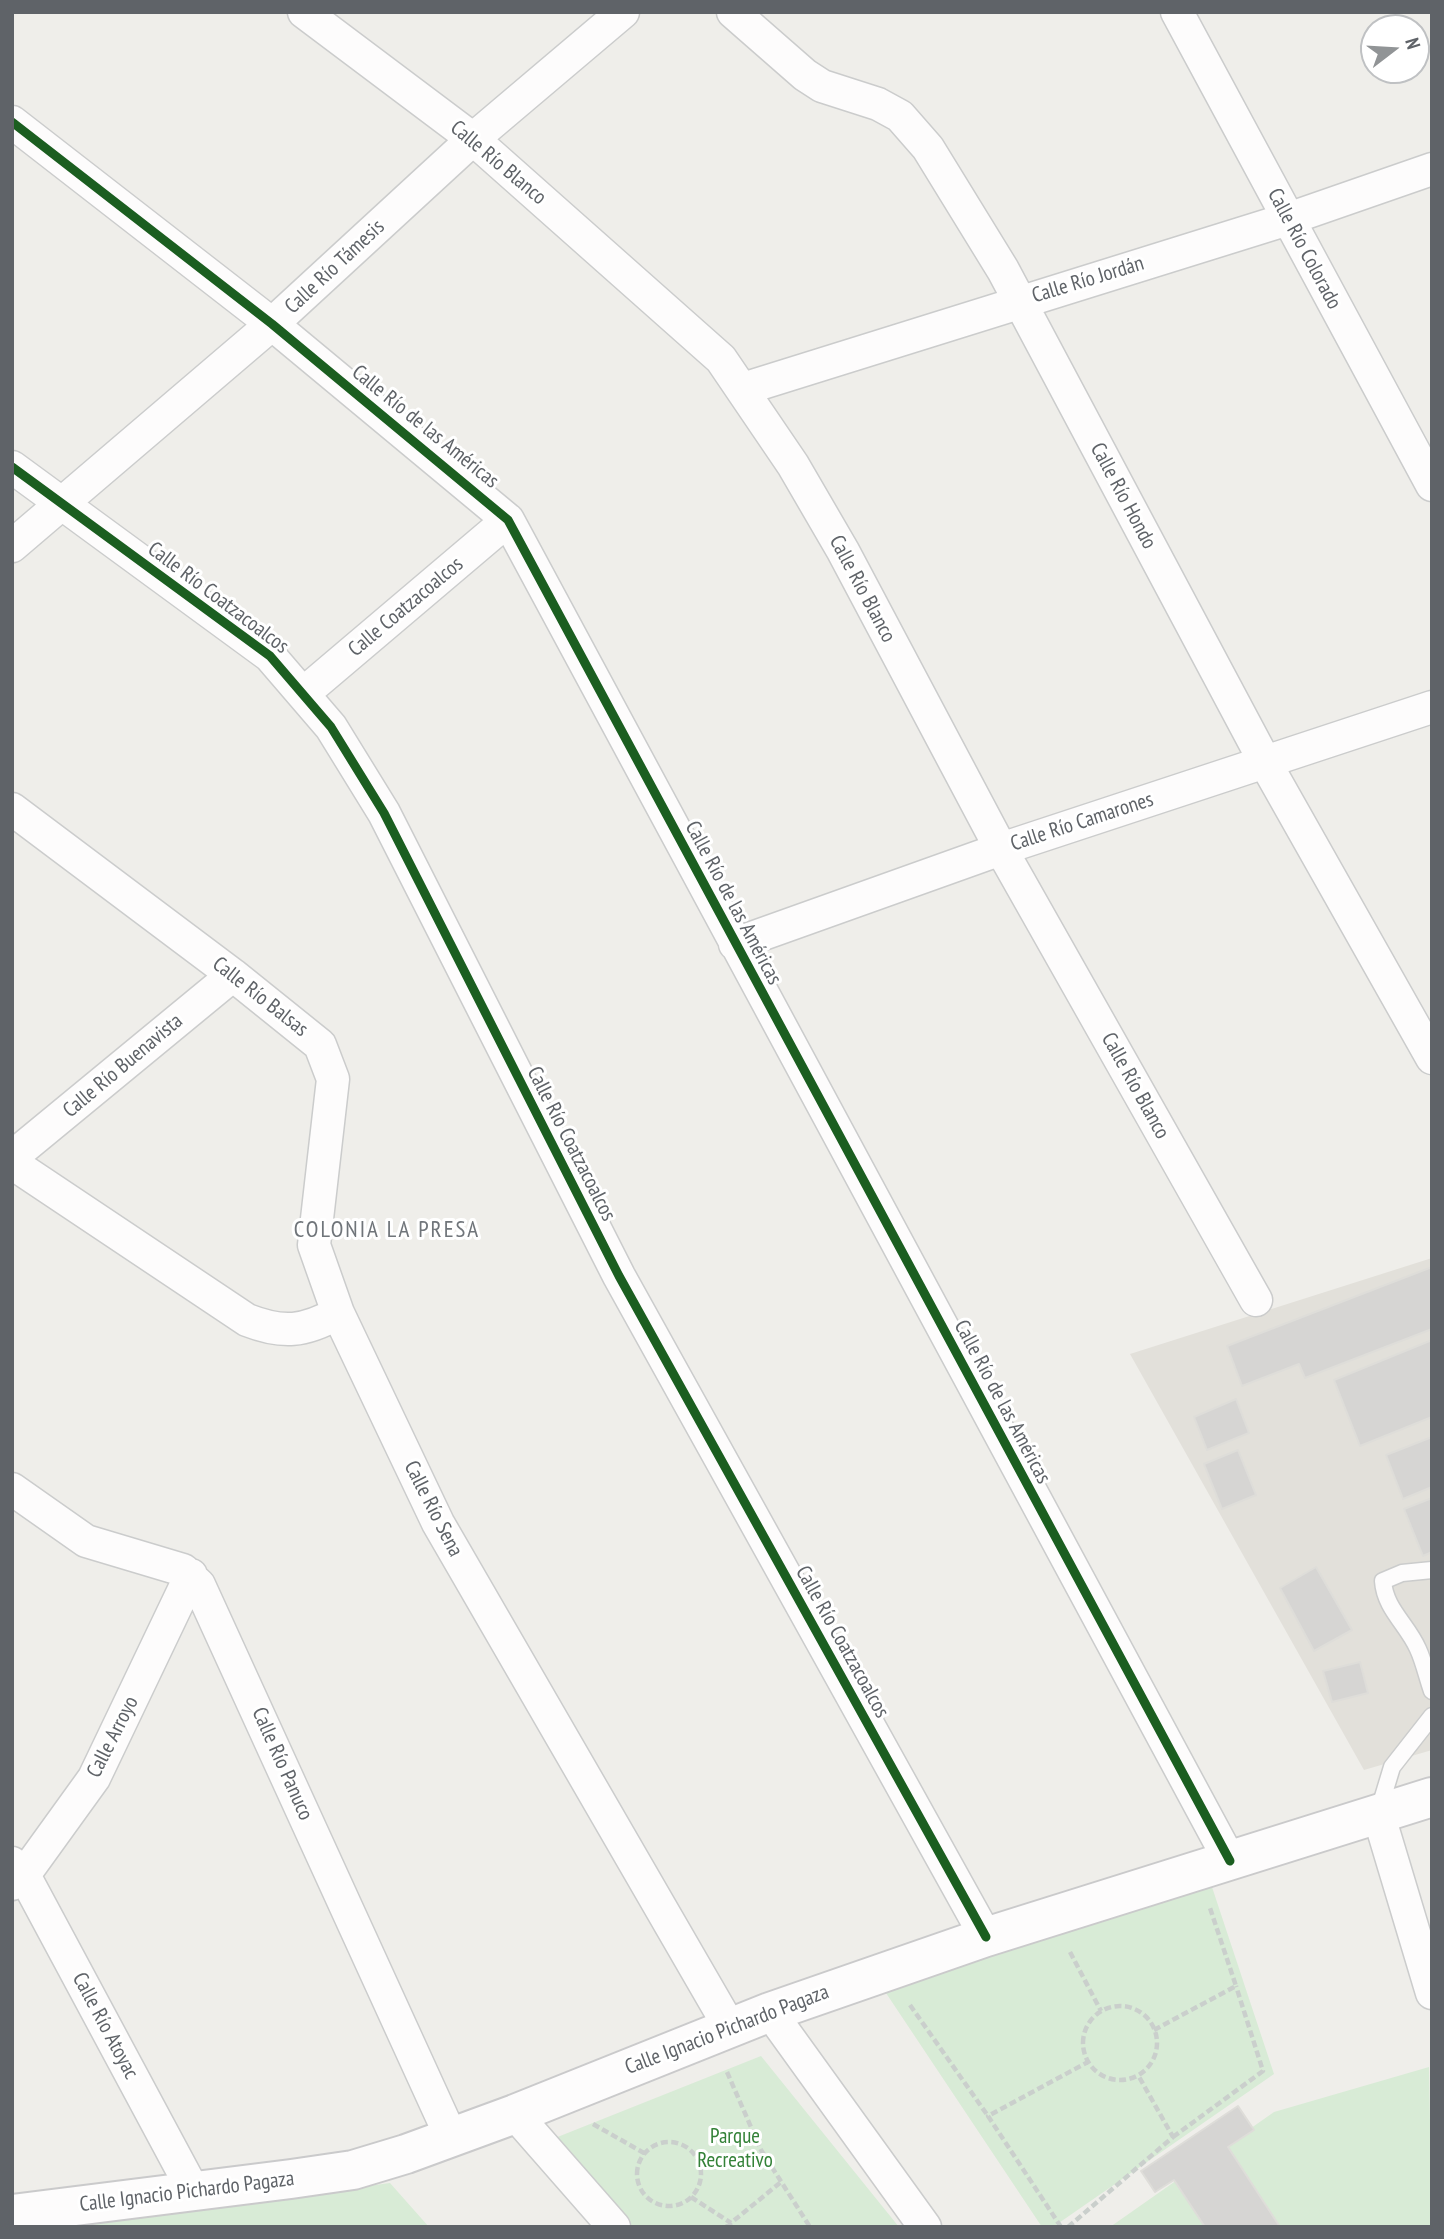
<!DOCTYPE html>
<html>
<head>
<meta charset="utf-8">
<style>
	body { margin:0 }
	#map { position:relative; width:1444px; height:2239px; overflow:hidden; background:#efeeea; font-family:"PT Sans Narrow",sans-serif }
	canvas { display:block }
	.frame { position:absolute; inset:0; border:14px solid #5f6368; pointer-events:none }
	.north { position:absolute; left:1360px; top:14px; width:70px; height:70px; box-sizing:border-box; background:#fff; border:2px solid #bfc1c3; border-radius:50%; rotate:73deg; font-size:19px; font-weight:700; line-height:28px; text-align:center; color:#5f6368 }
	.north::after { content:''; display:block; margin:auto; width:24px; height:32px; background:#919496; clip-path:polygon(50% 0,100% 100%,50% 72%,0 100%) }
</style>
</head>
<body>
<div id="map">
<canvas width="1444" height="2239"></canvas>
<div class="frame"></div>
<div class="north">N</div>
</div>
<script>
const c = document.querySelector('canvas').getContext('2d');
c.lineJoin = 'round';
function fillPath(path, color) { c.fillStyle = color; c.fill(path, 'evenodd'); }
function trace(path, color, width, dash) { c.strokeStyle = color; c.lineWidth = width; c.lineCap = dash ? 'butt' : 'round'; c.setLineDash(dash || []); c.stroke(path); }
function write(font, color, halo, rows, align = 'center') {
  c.font = font + ' "PT Sans Narrow",sans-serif'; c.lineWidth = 6; c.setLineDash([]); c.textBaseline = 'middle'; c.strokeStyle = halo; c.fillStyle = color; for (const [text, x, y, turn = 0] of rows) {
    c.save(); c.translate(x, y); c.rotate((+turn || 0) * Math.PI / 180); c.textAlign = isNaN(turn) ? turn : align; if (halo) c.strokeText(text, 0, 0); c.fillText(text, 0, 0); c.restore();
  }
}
const education = new Path2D(`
	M1432,1258V1750L1364,1770L1130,1354Z`);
const green = new Path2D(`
	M1211,1884L1274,2074L1053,2227H1042L884,1990Z
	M761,2056L899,2227H633L555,2138Z
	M1429,2067L1432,2227H1110L1274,2112Z
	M390,2183L429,2227H65Z`);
const building = new Path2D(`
	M1432,1267V1329L1305,1378L1299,1364L1242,1386L1227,1346Z
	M1432,1340V1417L1360,1446L1334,1380Z
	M1236,1399L1249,1433L1207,1450L1194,1417Z
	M1432,1437V1487L1403,1499L1386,1455Z
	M1238,1450L1256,1495L1222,1509L1204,1464Z
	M1432,1498V1552L1423,1556L1404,1509Z
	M1316,1567L1352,1630L1314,1651L1280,1588Z
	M1360,1662L1368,1693L1332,1702L1323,1671Z
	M1238,2106L1254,2130L1228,2147L1280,2227H1205L1174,2180L1155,2192L1141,2171Z`);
const path = new Path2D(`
	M1070,1952L1101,2011
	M910,2005L988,2116
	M1083 2043a37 37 0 1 1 74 0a37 37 0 1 1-74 0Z
	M1154,2030L1236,1986L1210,1908
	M727,2072L761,2150L810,2227
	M593,2124L644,2153
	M1173,2137L1263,2071L1236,1986
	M637 2174a32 32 0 1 1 64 0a32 32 0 1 1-64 0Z
	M691,2197L731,2223
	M726,2227L781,2182
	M1061,2227L988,2116L1088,2062
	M1068,2227L1173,2137L1138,2075`);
const lane = new Path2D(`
	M1432,1570L1402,1573L1383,1581C1385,1609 1407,1624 1418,1649C1424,1662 1427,1677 1432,1691
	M1379,1810L1392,1767L1432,1716`);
const street = new Path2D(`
	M304,12L473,139L721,359L793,465L843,551L1001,849L1256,1300
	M733,12L805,75L822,86L878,104L900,116L928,148L1003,270L1266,764L1432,1058
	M1177,12L1432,485
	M12,122L272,324L508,520L1230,1861
	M743,389L1288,219L1432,169
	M12,467L270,656L331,727L384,813L619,1276L986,1937
	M12,546L272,324L473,139L623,12
	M304,693L508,520
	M12,809L233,975L320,1045L333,1079L314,1245L338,1313L438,1523L729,2026
	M735,944L1001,849L1432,707
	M12,1157L233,975
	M12,1163L247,1320C283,1334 304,1332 338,1313
	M12,1489L86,1541L183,1570L199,1585L452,2139
	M1378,1813L1432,1993
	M12,1863L24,1875L194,2192
	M12,1884L24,1875L94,1778L191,1575
	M770,2012L925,2227
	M515,2114L614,2227`);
const secondary = new Path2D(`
	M12,2214L291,2179L353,2170L406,2154L515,2114L770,2012L986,1937L1432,1797`);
const cycleway = new Path2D(`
	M12,122L272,324L508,520L1230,1861
	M12,467L270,656L331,727L384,813L619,1276L986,1937`);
const streetNames = [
	["Calle Río Blanco",498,163,40],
	["Calle Río Colorado",1304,249,62],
	["Calle Río Támesis",335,267,-43],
	["Calle Río Jordán",1088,280,-17],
	["Calle Río de las Américas",425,427,39],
	["Calle Río Hondo",1123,496,62],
	["Calle Río Blanco",862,589,62],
	["Calle Río Coatzacoalcos",218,598,37],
	["Calle Coatzacoalcos",406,607,-40],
	["Calle Río Camarones",1082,822,-18],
	["Calle Río de las Américas",733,903,62],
	["Calle Río Balsas",260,997,38],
	["Calle Río Buenavista",123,1066,-40],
	["Calle Río Blanco",1135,1086,61],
	["Calle Río Coatzacoalcos",571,1144,63],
	["Calle Río de las Américas",1002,1402,62],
	["Calle Río Sena",433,1509,63],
	["Calle Río Coatzacoalcos",842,1642,61],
	["Calle Arroyo",113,1737,-63],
	["Calle Río Panuco",282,1764,66],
	["Calle Río Atoyac",105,2026,62],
	["Calle Ignacio Pichardo Pagaza",727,2030,-21],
	["Calle Ignacio Pichardo Pagaza",187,2192,-7]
];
const parkNames = [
	["Parque",735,2137],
	["Recreativo",735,2161]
];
const neighbourhoodNames = [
	["COLONIA LA PRESA",387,1230]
];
fillPath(education, '#e2e0da');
fillPath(green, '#d8ebd6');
fillPath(building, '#d6d5d3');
trace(building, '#deddd9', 2);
trace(lane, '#cbcccc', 19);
trace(street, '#cbcccc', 35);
trace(secondary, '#cacacb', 42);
trace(path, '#cacfcc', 4.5, [7, 3.5]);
trace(lane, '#fdfcfc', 16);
trace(street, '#fdfcfc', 32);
trace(secondary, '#fdfcfc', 38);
trace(cycleway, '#1b5e20', 9);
write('21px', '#5f6368', '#fff', streetNames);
write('21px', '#348238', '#fff', parkNames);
c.letterSpacing = '2px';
write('23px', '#70757a', '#fff', neighbourhoodNames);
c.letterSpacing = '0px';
</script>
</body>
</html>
